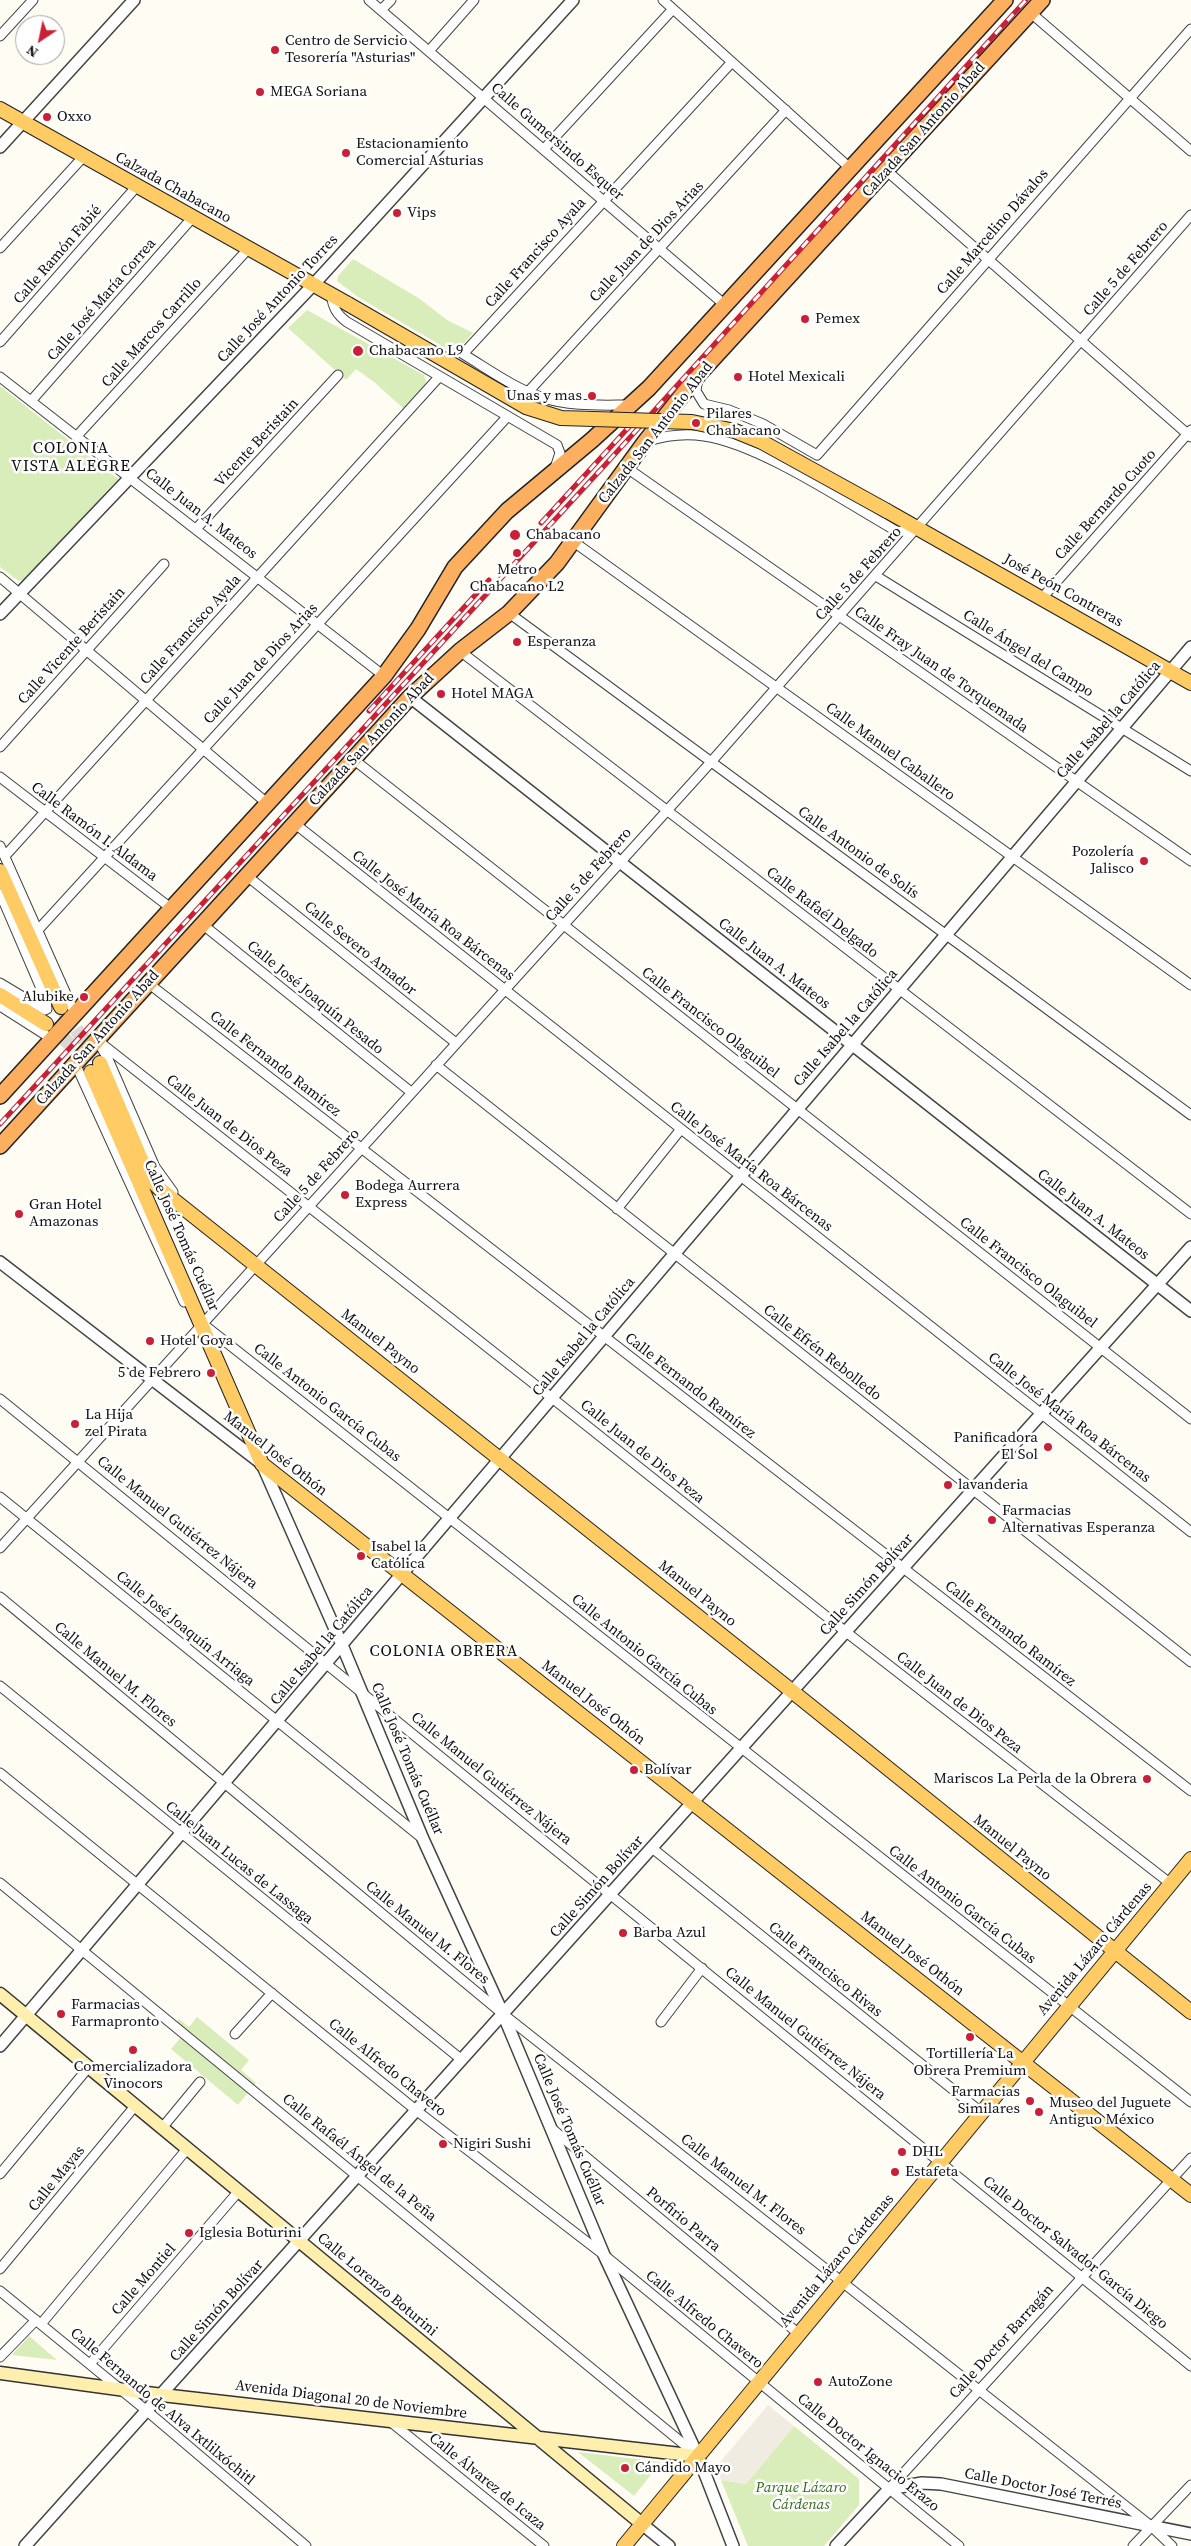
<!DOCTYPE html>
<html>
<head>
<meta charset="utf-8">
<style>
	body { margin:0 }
	#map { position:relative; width:1191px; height:2546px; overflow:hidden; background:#fffcf4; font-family:"Source Serif 4",serif }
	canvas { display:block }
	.north { position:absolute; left:15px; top:15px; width:50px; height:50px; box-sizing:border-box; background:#fff; border:1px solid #a0a0a0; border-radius:50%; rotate:214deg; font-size:14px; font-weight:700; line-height:20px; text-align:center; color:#111 }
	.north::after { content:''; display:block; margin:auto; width:18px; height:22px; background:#c92038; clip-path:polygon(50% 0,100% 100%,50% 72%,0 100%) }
</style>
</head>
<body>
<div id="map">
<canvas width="1191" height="2546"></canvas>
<div class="north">N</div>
</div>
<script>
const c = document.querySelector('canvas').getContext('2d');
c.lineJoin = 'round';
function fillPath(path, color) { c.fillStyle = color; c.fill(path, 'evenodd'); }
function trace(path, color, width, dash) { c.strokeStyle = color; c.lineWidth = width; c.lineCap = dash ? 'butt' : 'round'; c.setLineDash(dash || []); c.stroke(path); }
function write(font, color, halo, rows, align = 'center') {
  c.font = font + ' "Source Serif 4",serif'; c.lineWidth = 5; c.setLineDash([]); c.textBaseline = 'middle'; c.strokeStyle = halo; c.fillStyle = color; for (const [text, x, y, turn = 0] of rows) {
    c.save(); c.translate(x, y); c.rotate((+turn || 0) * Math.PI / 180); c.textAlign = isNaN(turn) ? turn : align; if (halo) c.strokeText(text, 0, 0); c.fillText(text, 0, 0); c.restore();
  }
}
const green = new Path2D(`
	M353,259L420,299L447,320L473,333L459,349L461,357L358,297L337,281L338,276Z
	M307,310L424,375L426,381L424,388L404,409L374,382L356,369L346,380L288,328Z
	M0,386L118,479L24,580L19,581L0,567Z
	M197,2017L249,2060L241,2070L256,2083L238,2105L171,2049L182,2036L172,2028L179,2019L189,2027Z
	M29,2336L57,2360L12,2355Z
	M794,2426L859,2479V2505L824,2546H748L721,2480L746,2484Z
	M578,2452L661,2462L634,2496Z`);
const plaza = new Path2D(`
	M768,2405L794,2426L746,2484L721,2480L716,2467Z`);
const primaryTunnel = new Path2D(`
	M64,1012L100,1063
	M46,1024C65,1037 79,1053 91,1072`);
const minor = new Path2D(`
	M369,0L725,305
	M663,0L851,169
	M381,10L391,0
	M1031,13L1191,151
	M0,36L33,0
	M429,51L474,0
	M544,149L673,9
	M887,171L1191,437
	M0,248L84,156
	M331,294C333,307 336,314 347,322L557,445L560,453L555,468
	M0,342L137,186
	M0,377L384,676
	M698,378L696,391L704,404L729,410L763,424L817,455L1191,29
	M528,392L786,110
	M31,401L193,217
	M630,405C601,405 570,407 541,397C514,388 488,369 463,354L732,62
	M76,437L249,248
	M648,441C667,435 684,433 704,436C760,444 847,503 898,532L918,528
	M627,468L1191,861
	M196,529L338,375
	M574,542L1191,985
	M876,576L1191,771
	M0,577L268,804
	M1042,598L1191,430
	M509,613L1191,1115
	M460,651L1191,1214
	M0,747L164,564
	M353,759L1191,1419
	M0,777L172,909
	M294,823L1191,1532
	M0,846L75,1014
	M5,856L439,377
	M247,876L456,1043
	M0,893L46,1000L47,1009L45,1010L0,983
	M202,924L411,1092
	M38,930L507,417
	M148,983L1191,1791
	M0,1006L52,1039
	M97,1040L552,1398L846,1632L1171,1884
	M100,1045L108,1059L155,1167L173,1192
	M75,1063L184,1302
	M436,1065L1191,1662
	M617,1209L681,1129
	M203,1324L1191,2102
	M0,1399L1191,2366
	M0,1497L422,1838
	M0,1548L711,762L1191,215
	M0,1597L503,2014L1151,2526L1172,2546
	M0,1686L462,2060
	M0,1773L417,2111L604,2255L959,2546
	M652,1848L981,2112
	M0,1883L697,2455
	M661,2022L702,1968
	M235,2034L272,1993
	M162,2128L200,2082
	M551,2128L799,2334
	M0,2174L88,2068
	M0,2269L135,2106
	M0,2291L147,2411L306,2546
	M41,2324L187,2149
	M0,2357L36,2320
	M90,2364L238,2192
	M391,2422L544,2546
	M889,2489L1191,2158
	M1133,2546L1191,2485`);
const tertiary = new Path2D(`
	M0,147L134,0
	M0,614L314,284L573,0
	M410,697L1191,1311
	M0,1262L262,1464L342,1645L423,1839L503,2014L604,2255L698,2456L733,2546
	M0,2046L1191,647
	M642,2524L669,2546
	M25,2546L1191,1247
	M836,2546L889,2489L922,2483L941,2484L1191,2534`);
const secondary = new Path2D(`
	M0,1994L642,2524
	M0,2373L162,2395L698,2456`);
const primary = new Path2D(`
	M0,109L348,304
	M887,511L1191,683
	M0,871L61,1007
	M0,995L46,1024
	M100,1063L143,1164L150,1179L161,1190L793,1692L1191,2012
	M91,1072L262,1464L1191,2195
	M624,2546L1191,1859`);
const trunk = new Path2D(`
	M0,1096L384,676L418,629L455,567L507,511L592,440L649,388L1005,0
	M0,1146L410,697L460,651L509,613L557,563L645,442L699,374L1042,0`);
const rail = new Path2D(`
	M541,523L639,416
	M369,711L489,580
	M0,1124L605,465L1026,0`);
const primaryBridge = new Path2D(`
	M348,304L526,407L561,418L692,422L735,431L762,442L887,511`);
const markers = [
	[275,50,5,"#c92038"],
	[260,92,5,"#c92038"],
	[47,117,5,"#c92038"],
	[346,153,5,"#c92038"],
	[397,213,5,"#c92038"],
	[805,319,5,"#c92038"],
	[358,351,6,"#c92038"],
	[738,377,5,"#c92038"],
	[592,396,5,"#c92038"],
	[696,423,5,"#c92038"],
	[515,535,6,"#c92038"],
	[517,553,5,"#c92038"],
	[517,642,5,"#c92038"],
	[441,694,5,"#c92038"],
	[1144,861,5,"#c92038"],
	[84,997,5,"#c92038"],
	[345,1195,5,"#c92038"],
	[19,1214,5,"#c92038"],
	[150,1341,5,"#c92038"],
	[211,1373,5,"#c92038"],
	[75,1424,5,"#c92038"],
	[1048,1447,5,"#c92038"],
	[948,1485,5,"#c92038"],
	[992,1520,5,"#c92038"],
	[361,1556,5,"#c92038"],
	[634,1770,5,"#c92038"],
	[1147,1779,5,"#c92038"],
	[623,1933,5,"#c92038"],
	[61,2014,5,"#c92038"],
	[970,2037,5,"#c92038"],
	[133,2050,5,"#c92038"],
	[1030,2101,5,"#c92038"],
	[1039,2112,5,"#c92038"],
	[443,2144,5,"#c92038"],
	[902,2152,5,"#c92038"],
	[895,2172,5,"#c92038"],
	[189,2233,5,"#c92038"],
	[818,2382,5,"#c92038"],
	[625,2468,5,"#c92038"]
];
const poiNames = [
	["Centro de Servicio",285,41],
	["Tesorería \"Asturias\"",285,58],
	["MEGA Soriana",270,92],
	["Oxxo",57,117],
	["Estacionamiento",356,144],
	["Comercial Asturias",356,161],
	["Vips",407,213],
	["Pemex",815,319],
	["Chabacano L9",369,351],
	["Hotel Mexicali",748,377],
	["Unas y mas",582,396,"right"],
	["Pilares",706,414],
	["Chabacano",706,431],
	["Chabacano",526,535],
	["Metro",517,570,"center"],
	["Chabacano L2",517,587,"center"],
	["Esperanza",527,642],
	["Hotel MAGA",451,694],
	["Pozolería",1134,852,"right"],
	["Jalisco",1134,869,"right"],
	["Alubike",74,997,"right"],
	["Bodega Aurrera",355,1186],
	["Express",355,1203],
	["Gran Hotel",29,1205],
	["Amazonas",29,1222],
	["Hotel Goya",160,1341],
	["5 de Febrero",201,1373,"right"],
	["La Hija",85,1415],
	["zel Pirata",85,1432],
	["Panificadora",1038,1438,"right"],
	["El Sol",1038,1455,"right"],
	["lavanderia",958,1485],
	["Farmacias",1002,1511],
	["Alternativas Esperanza",1002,1528],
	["Isabel la",371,1547],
	["Católica",371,1564],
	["Bolívar",644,1770],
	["Mariscos La Perla de la Obrera",1137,1779,"right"],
	["Barba Azul",633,1933],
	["Farmacias",71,2005],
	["Farmapronto",71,2022],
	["Tortillería La",970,2054,"center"],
	["Obrera Premium",970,2071,"center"],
	["Comercializadora",133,2067,"center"],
	["Vinocors",133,2084,"center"],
	["Farmacias",1020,2092,"right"],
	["Similares",1020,2109,"right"],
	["Museo del Juguete",1049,2103],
	["Antiguo México",1049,2120],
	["Nigiri Sushi",453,2144],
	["DHL",912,2152],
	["Estafeta",905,2172],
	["Iglesia Boturini",199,2233],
	["AutoZone",828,2382],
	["Cándido Mayo",635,2468]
];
const streetNames = [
	["Calzada San Antonio Abad",924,130,-48],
	["Calle Gumersindo Esquer",557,142,41],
	["Calzada Chabacano",173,188,29],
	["Calle Marcelino Dávalos",993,232,-49],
	["Calle Juan de Dios Arias",647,242,-47],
	["Calle Francisco Ayala",536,253,-48],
	["Calle Ramón Fabié",58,255,-49],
	["Calle 5 de Febrero",1126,269,-49],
	["Calle José Antonio Torres",278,299,-47],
	["Calle José María Correa",102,300,-49],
	["Calle Marcos Carrillo",152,333,-48],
	["Calzada San Antonio Abad",656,433,-52],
	["Vicente Beristain",257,443,-47],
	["Calle Bernardo Cuoto",1106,505,-48],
	["Calle Juan A. Mateos",201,514,38],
	["Calle 5 de Febrero",859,574,-48],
	["José Peón Contreras",1063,591,29],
	["Calle Francisco Ayala",191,630,-48],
	["Calle Vicente Beristain",72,646,-48],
	["Calle Ángel del Campo",1028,654,32],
	["Calle Juan de Dios Arias",261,664,-47],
	["Calle Fray Juan de Torquemada",941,670,35],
	["Calle Isabel la Católica",1109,720,-49],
	["Calzada San Antonio Abad",372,740,-47],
	["Calle Manuel Caballero",890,752,36],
	["Calle Ramón I. Aldama",94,832,37],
	["Calle Antonio de Solís",858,853,36],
	["Calle 5 de Febrero",589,875,-48],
	["Calle Rafaél Delgado",822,913,38],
	["Calle José María Roa Bárcenas",433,916,38],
	["Calle Severo Amador",360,949,39],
	["Calle Juan A. Mateos",774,964,38],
	["Calle José Joaquín Pesado",315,998,39],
	["Calle Francisco Olaguibel",710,1023,38],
	["Calle Isabel la Católica",846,1028,-49],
	["Calzada San Antonio Abad",98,1038,-48],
	["Calle Fernando Ramírez",275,1064,38],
	["Calle Juan de Dios Peza",229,1126,38],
	["Calle José María Roa Bárcenas",751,1167,38],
	["Calle 5 de Febrero",317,1176,-48],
	["Calle Juan A. Mateos",1093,1215,38],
	["Calle José Tomás Cuéllar",181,1236,66],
	["Calle Francisco Olaguibel",1028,1273,38],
	["Calle Isabel la Católica",584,1337,-50],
	["Manuel Payno",380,1342,38],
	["Calle Efrén Rebolledo",822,1353,38],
	["Calle Fernando Ramírez",690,1386,38],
	["Calle Antonio García Cubas",327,1403,38],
	["Calle José María Roa Bárcenas",1069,1418,38],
	["Calle Juan de Dios Peza",642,1452,39],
	["Manuel José Othón",275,1454,38],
	["Calle Manuel Gutiérrez Nájera",177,1523,39],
	["Calle Simón Bolívar",867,1585,-48],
	["Manuel Payno",697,1594,39],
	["Calle José Joaquín Arriaga",185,1629,39],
	["Calle Fernando Ramírez",1010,1634,38],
	["Calle Isabel la Católica",322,1646,-50],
	["Calle Antonio García Cubas",644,1655,39],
	["Calle Manuel M. Flores",115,1675,40],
	["Manuel José Othón",593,1703,38],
	["Calle Juan de Dios Peza",959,1703,38],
	["Calle José Tomás Cuéllar",407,1759,67],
	["Calle Manuel Gutiérrez Nájera",491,1779,39],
	["Manuel Payno",1012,1848,39],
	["Calle Juan Lucas de Lassaga",239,1863,39],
	["Calle Simón Bolívar",597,1887,-48],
	["Calle Antonio García Cubas",962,1905,38],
	["Calle Manuel M. Flores",427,1933,39],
	["Avenida Lázaro Cárdenas",1095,1949,-50],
	["Manuel José Othón",912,1954,38],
	["Calle Francisco Rivas",825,1970,39],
	["Calle Manuel Gutiérrez Nájera",805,2034,39],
	["Calle Alfredo Chavero",387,2068,39],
	["Calle José Tomás Cuéllar",569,2130,67],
	["Calle Rafaél Ángel de la Peña",359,2158,39],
	["Calle Mayas",57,2179,-51],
	["Calle Manuel M. Flores",743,2185,38],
	["Porfirio Parra",683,2220,40],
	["Calle Doctor Salvador García Diego",1075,2253,39],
	["Avenida Lázaro Cárdenas",837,2261,-50],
	["Calle Montiel",144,2280,-49],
	["Calle Lorenzo Boturini",377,2285,40],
	["Calle Simón Bolívar",217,2311,-48],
	["Calle Alfredo Chavero",704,2320,39],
	["Calle Doctor Barragán",1002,2342,-48],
	["Avenida Diagonal 20 de Noviembre",351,2400,7],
	["Calle Fernando de Alva Ixtlilxóchitl",162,2407,40],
	["Calle Doctor Ignacio Erazo",868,2453,39],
	["Calle Álvarez de Icaza",487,2482,39],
	["Calle Doctor José Terrés",1043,2489,11]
];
const parkNames = [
	["Parque Lázaro",801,2488],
	["Cárdenas",801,2505]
];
const neighbourhoodNames = [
	["COLONIA",71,449],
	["VISTA ALEGRE",71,467],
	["COLONIA OBRERA",444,1652]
];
fillPath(green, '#d9edbb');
fillPath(plaza, '#f1ece1');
trace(primaryTunnel, '#dbd9d2', 14, [14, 7]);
trace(minor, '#444', 11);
trace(tertiary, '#444', 14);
trace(secondary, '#333', 15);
trace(primary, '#222', 16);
trace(trunk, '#222', 18);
trace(minor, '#fff', 9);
trace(tertiary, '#fff', 11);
trace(secondary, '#ffefaf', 12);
trace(primary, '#fecb65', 14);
trace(trunk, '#fcaf5e', 15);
trace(rail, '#c92038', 5);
trace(rail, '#fff', 3, [9]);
trace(primaryBridge, '#222', 16, []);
trace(primaryBridge, '#fecb65', 14);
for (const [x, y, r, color] of markers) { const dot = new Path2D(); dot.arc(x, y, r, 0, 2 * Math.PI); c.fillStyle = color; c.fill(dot); trace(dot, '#fff', 2); }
write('15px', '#111', '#fff', poiNames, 'left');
write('15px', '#111', '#fff', streetNames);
write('italic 15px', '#346d1c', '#fff', parkNames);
c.letterSpacing = '1px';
write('16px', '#111', '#fff', neighbourhoodNames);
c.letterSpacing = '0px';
</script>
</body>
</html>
